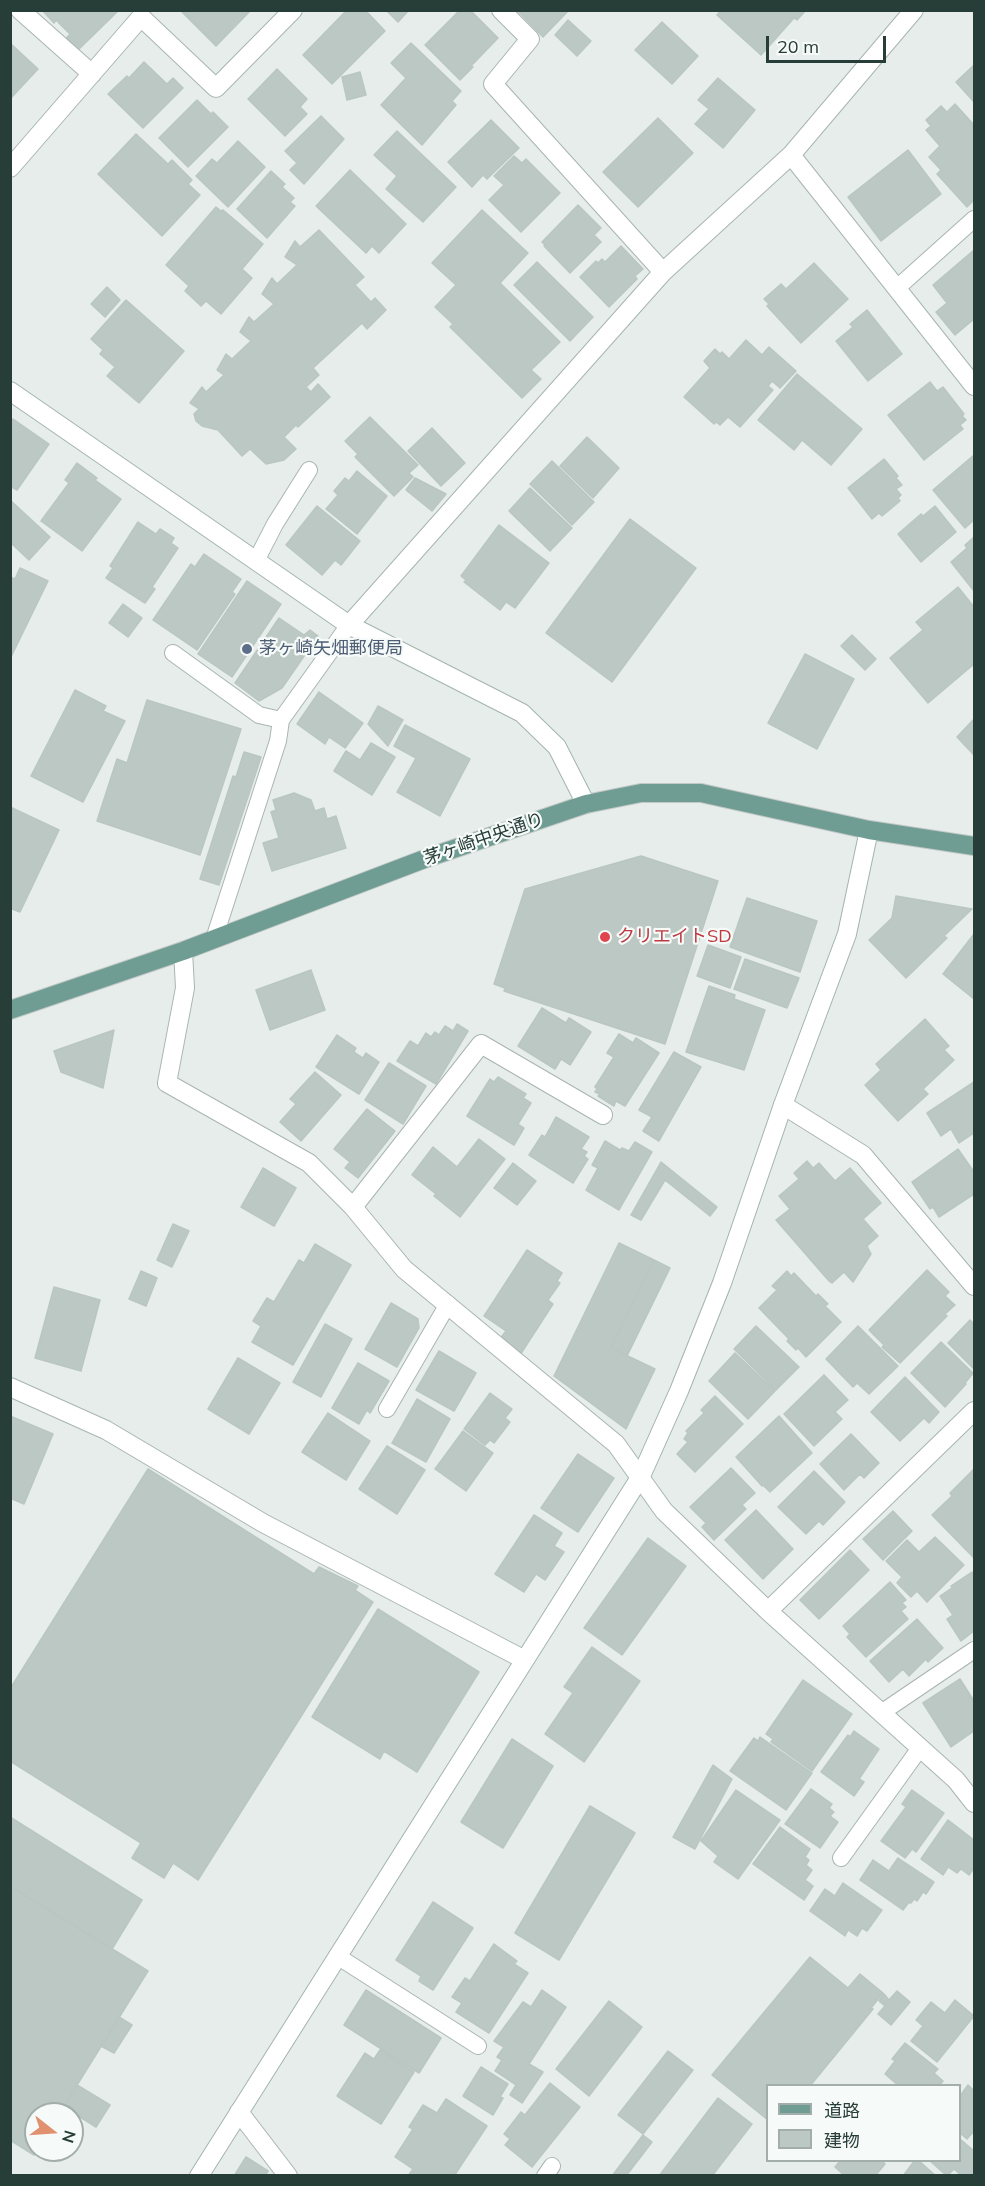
<!DOCTYPE html>
<html>
<head>
<meta charset="utf-8">
<style>
	body { margin:0 }
	#map { position:relative; width:985px; height:2186px; overflow:hidden; background:#e6edea; font-family:Mulish,"Noto Sans JP",sans-serif }
	canvas { display:block }
	.frame { position:absolute; inset:0; border:12px solid #273d38; pointer-events:none }
	.legend { position:absolute; left:766px; top:2084px; width:195px; height:78px; box-sizing:border-box; background:#f6faf8; border:2px solid #a3aeab; margin:0; padding:8px 10px; list-style:none; font-size:18px; color:#273d38 }
	.legend li { display:flex; align-items:center; gap:12px; height:30px }
	.legend b { width:30px; border:2px solid #a3aeab }
	.north { position:absolute; left:24px; top:2102px; width:60px; height:60px; box-sizing:border-box; background:#f6faf8; border:2px solid #a3aeab; border-radius:50%; rotate:107deg; font-size:16px; font-weight:700; line-height:24px; text-align:center; color:#273d38 }
	.north::after { content:''; display:block; margin:auto; width:21px; height:27px; background:#e19170; clip-path:polygon(50% 0,100% 100%,50% 72%,0 100%) }
	.scale { position:absolute; left:766px; top:36px; width:120px; height:27px; box-sizing:border-box; border:3px solid #273d38; border-top:0; padding-left:8px; font-size:18px; line-height:21px; white-space:nowrap; color:#273d38; -webkit-text-stroke:4px #f6faf8; paint-order:stroke }
</style>
</head>
<body>
<div id="map">
<canvas width="985" height="2186"></canvas>
<div class="frame"></div>
<ul class="legend">
<li><b style="height:8px;background:#709d93"></b>道路</li>
<li><b style="height:16px;background:#bcc8c3"></b>建物</li>
</ul>
<div class="north">N</div>
<div class="scale">20 m</div>
</div>
<script>
const c = document.querySelector('canvas').getContext('2d');
c.lineJoin = 'round';
function fillPath(path, color) { c.fillStyle = color; c.fill(path, 'evenodd'); }
function trace(path, color, width, dash) { c.strokeStyle = color; c.lineWidth = width; c.lineCap = dash ? 'butt' : 'round'; c.setLineDash(dash || []); c.stroke(path); }
function write(font, color, halo, rows, align = 'center') {
  c.font = font + ' Mulish,"Noto Sans JP",sans-serif'; c.lineWidth = 4.5; c.setLineDash([]); c.textBaseline = 'middle'; c.strokeStyle = halo; c.fillStyle = color; for (const [text, x, y, turn = 0] of rows) {
    c.save(); c.translate(x, y); c.rotate((+turn || 0) * Math.PI / 180); c.textAlign = isNaN(turn) ? turn : align; if (halo) c.strokeText(text, 0, 0); c.fillText(text, 0, 0); c.restore();
  }
}
const building = new Path2D(`
	M42,10H119L77,51L65,40L70,34L56,20L54,23Z
	M180,10H251L216,46Z
	M347,10H365L385,31L332,84L303,55Z
	M386,10H409L398,22Z
	M460,10H470L498,38L471,66L473,67L460,80L425,45Z
	M517,10H569L543,37Z
	M721,10H806L797,20L794,18L761,55L717,15Z
	M568,20L591,41L577,56L555,35Z
	M662,22L698,56L672,84L635,50Z
	M10,43L38,69L10,99Z
	M411,43L461,91L452,101L456,105L422,145L381,105L406,78L391,63Z
	M144,62L167,84L173,78L183,88L143,128L108,94L127,76L129,78Z
	M974,65V102L956,82Z
	M277,69L307,99L300,107L307,114L285,136L248,99Z
	M360,72L366,95L347,100L342,77Z
	M718,78L755,110L723,148L695,124L709,109L698,100Z
	M197,100L211,114L213,112L228,127L188,167L159,138Z
	M955,104L974,125V200L967,207L937,174L941,170L929,157L940,146L926,130L931,126L926,120L941,106L947,112Z
	M321,116L344,139L304,184L290,170L297,163L285,151Z
	M658,118L693,153L638,207L603,172Z
	M491,120L519,148L487,179L483,175L472,187L448,162Z
	M397,131L456,187L423,222L386,189L397,176L374,155Z
	M136,134L168,164L172,160L192,180L188,184L200,195L162,236L98,174Z
	M238,141L265,167L228,207L196,176L212,159L217,163Z
	M908,150L941,194L881,241L848,197Z
	M514,156L522,163L526,159L560,193L521,232L489,200L504,185L494,176Z
	M350,170L406,224L379,253L372,246L366,253L316,206Z
	M271,171L285,184L282,187L294,198L290,202L295,206L267,238L237,209Z
	M578,205L601,228L594,235L601,242L570,273L544,246L545,245L542,242Z
	M216,207L221,211L223,210L263,244L242,269L252,278L221,314L206,301L201,306L185,291L189,286L166,265Z
	M482,210L528,253L500,283L560,342L531,370L541,379L522,398L450,327L453,324L435,307L456,285L432,263Z
	M319,230L364,277L355,285L371,302L375,298L386,310L367,329L362,323L313,368L319,375L306,387L311,392L318,384L330,397L298,427L296,425L284,437L296,449L284,460L266,464L250,449L242,456L218,430L202,426L196,421L194,414L199,409L190,403L202,387L206,392L224,375L217,370L226,354L232,359L251,341L240,332L249,317L254,322L274,304L262,294L272,278L277,284L297,265L285,257L295,241L300,247Z
	M621,246L643,269L635,276L637,279L609,307L580,277L596,261L598,263L602,259L605,262Z
	M974,250V319L955,335L936,312L947,303L933,285Z
	M537,262L593,317L570,341L514,285Z
	M814,263L848,299L801,343L767,306L769,304L764,299L781,284L786,289Z
	M107,287L120,300L105,317L91,304Z
	M126,300L184,351L139,403L107,376L115,367L100,354L103,350L91,339Z
	M867,310L902,354L868,381L836,341L853,327L850,324Z
	M746,340L762,355L769,347L796,371L780,388L772,381L768,386L773,390L740,427L728,417L720,425L716,422L714,424L684,397L710,368L704,361L715,349L720,354L722,352L729,359Z
	M797,374L862,429L831,465L802,440L794,450L758,420Z
	M930,382L937,391L943,387L964,414L962,416L966,420L960,425L963,429L924,460L888,415Z
	M370,417L418,465L409,473L413,477L394,496L355,457L358,454L345,441Z
	M13,419L49,444L17,490L10,486V423Z
	M432,428L465,463L441,486L408,451Z
	M587,437L619,468L593,498L560,466Z
	M974,455V520L965,528L933,490Z
	M884,459L898,476L896,478L902,485L896,489L901,495L898,498L900,501L882,516L879,513L872,519L848,488Z
	M552,461L594,502L572,525L530,484Z
	M77,463L97,478L95,480L121,499L82,551L41,521L69,483L65,480Z
	M357,471L387,496L357,534L326,509L338,495L334,491L345,478L349,481Z
	M415,478L446,494L432,511L406,490Z
	M530,488L572,528L550,551L509,511Z
	M10,500L50,537L29,560L10,542Z
	M317,506L360,541L341,565L335,560L322,575L286,545Z
	M935,506L956,532L921,562L898,534L921,514L923,516Z
	M630,519L696,568L612,682L546,633Z
	M138,522L156,534L160,529L174,538L171,543L178,548L152,587L155,589L145,603L106,578L113,568L110,566Z
	M499,525L549,563L515,608L506,602L500,610L464,582L466,580L461,576Z
	M974,537V591L951,562L967,548L965,545Z
	M204,554L241,579L232,592L235,594L197,650L153,620L191,564L195,567Z
	M20,568L48,581L10,659V577L15,579Z
	M247,581L281,604L232,677L198,654Z
	M958,587L974,607V664L928,703L890,658L923,630L916,622Z
	M123,604L142,618L128,637L109,623Z
	M279,618L304,635L310,630L318,636L282,688L259,701L235,683Z
	M852,635L876,659L865,670L841,646Z
	M805,654L854,679L817,749L768,723Z
	M75,690L106,706L103,711L125,721L83,802L31,776Z
	M319,692L363,723L345,748L329,737L325,744L297,724Z
	M147,700L241,729L200,855L97,821L117,759L127,763Z
	M378,706L403,720L388,746L368,724Z
	M974,719V755L957,737Z
	M405,725L470,759L440,816L397,792L416,758L394,746Z
	M371,743L395,757L372,795L334,771L346,751L360,760Z
	M244,752L261,757L219,885L200,879L233,776L236,777Z
	M294,793L311,800L315,811L324,808L327,819L336,816L346,848L272,871L263,843L279,838L271,812L276,810L273,800Z
	M10,807L59,830L20,912L10,908Z
	M641,856L718,881L665,1044L504,991L505,988L494,984L525,889Z
	M896,896L972,909L944,936L947,938L906,978L869,940L892,918Z
	M747,898L817,921L800,972L730,947Z
	M974,934V999L943,974Z
	M708,945L741,957L730,988L697,976Z
	M745,959L799,978L787,1008L734,989Z
	M311,970L325,1010L270,1030L256,990Z
	M709,986L735,995L734,999L765,1010L744,1070L686,1052Z
	M542,1008L566,1023L569,1018L591,1032L570,1065L561,1059L555,1069L518,1046Z
	M925,1019L949,1046L944,1050L954,1060L923,1089L928,1094L898,1121L865,1085L881,1070L876,1064Z
	M457,1024L468,1031L436,1084L397,1061L410,1041L418,1046L426,1033L431,1037L435,1032L439,1035L445,1026L453,1031Z
	M114,1030L103,1088L61,1072L54,1051Z
	M619,1034L633,1043L636,1038L659,1053L625,1106L616,1101L614,1106L598,1096L600,1094L595,1092L597,1089L595,1087L614,1057L607,1053Z
	M337,1035L356,1048L354,1052L363,1058L366,1053L379,1062L359,1094L316,1067Z
	M674,1052L701,1067L659,1141L643,1131L652,1117L639,1110Z
	M389,1063L426,1086L403,1124L365,1100Z
	M315,1072L341,1095L301,1141L280,1122L296,1104L290,1099Z
	M498,1077L526,1094L523,1098L531,1103L518,1124L524,1128L514,1145L467,1116L490,1079L494,1082Z
	M974,1082V1133L959,1143L951,1129L941,1136L927,1113Z
	M367,1109L395,1131L358,1178L345,1168L350,1162L334,1149Z
	M556,1117L589,1137L581,1149L587,1152L584,1156L588,1159L573,1183L529,1155L542,1135L545,1137Z
	M479,1139L505,1159L460,1217L434,1196L436,1194L412,1175L433,1147L457,1167Z
	M605,1141L620,1150L622,1148L629,1151L635,1142L652,1152L619,1210L586,1190L598,1168L592,1165Z
	M958,1149L974,1172V1194L939,1217L933,1207L930,1209L912,1182Z
	M807,1161L813,1168L819,1163L835,1181L850,1168L881,1203L863,1219L878,1236L867,1246L871,1254L853,1282L844,1272L832,1283L829,1281L776,1220L790,1209L779,1196L799,1179L794,1173Z
	M661,1162L717,1207L710,1216L665,1180L641,1220L631,1215Z
	M513,1163L536,1181L517,1205L494,1188Z
	M263,1168L296,1188L274,1226L241,1207Z
	M173,1224L189,1231L172,1267L157,1260Z
	M619,1243L654,1260L611,1348L655,1369L626,1429L554,1376Z
	M315,1244L351,1265L293,1365L252,1342L261,1326L253,1321L267,1298L274,1302L299,1260L304,1263Z
	M527,1250L562,1273L557,1281L560,1283L548,1300L553,1304L520,1355L499,1340L506,1331L484,1316Z
	M654,1260L670,1268L627,1356L611,1348Z
	M927,1270L949,1292L945,1296L955,1305L945,1314L947,1316L900,1363L882,1347L884,1345L869,1330Z
	M141,1271L157,1278L146,1306L129,1299Z
	M787,1271L791,1276L794,1273L816,1296L818,1294L828,1304L825,1306L841,1322L806,1357L798,1348L796,1350L787,1341L789,1339L759,1308L777,1290L772,1286Z
	M54,1287L100,1300L81,1371L35,1358Z
	M391,1303L418,1319L419,1328L397,1367L365,1349Z
	M970,1320L974,1324V1369L948,1343Z
	M325,1324L352,1339L321,1397L293,1382Z
	M756,1326L799,1367L776,1390L734,1349Z
	M858,1326L898,1366L869,1394L857,1383L853,1387L826,1359Z
	M941,1342L973,1373L965,1383L966,1384L945,1407L911,1373Z
	M439,1351L476,1373L454,1411L416,1390Z
	M735,1353L775,1391L748,1419L709,1381Z
	M238,1358L280,1383L249,1434L208,1409Z
	M358,1363L389,1381L370,1413L367,1410L359,1424L332,1408Z
	M824,1375L848,1400L835,1412L842,1419L814,1446L784,1414Z
	M905,1377L939,1412L929,1423L924,1418L900,1441L871,1412Z
	M490,1393L512,1409L505,1418L510,1422L494,1443L490,1440L485,1445L464,1429Z
	M715,1396L743,1424L695,1472L677,1454L688,1442L684,1439L688,1433L686,1431L704,1413L701,1410Z
	M417,1399L450,1419L426,1462L392,1443Z
	M328,1413L370,1441L346,1480L302,1452Z
	M10,1416L53,1434L24,1504L10,1498Z
	M779,1416L812,1453L770,1492L763,1485L762,1486L736,1457Z
	M463,1431L493,1453L466,1491L435,1469Z
	M851,1434L879,1463L864,1478L860,1474L844,1490L820,1464Z
	M387,1446L425,1470L397,1514L359,1489Z
	M578,1454L614,1478L578,1532L541,1508Z
	M731,1468L755,1493L742,1505L746,1509L714,1540L702,1527L706,1523L690,1507Z
	M148,1469L314,1574L319,1567L358,1586L355,1590L373,1602L198,1880L173,1863L164,1878L132,1858L141,1843L10,1761V1689Z
	M974,1469V1558L932,1515L952,1496L950,1493Z
	M814,1471L845,1502L823,1525L819,1521L806,1534L778,1507Z
	M756,1510L793,1549L763,1579L725,1540Z
	M893,1511L912,1531L883,1560L863,1539Z
	M534,1515L562,1533L554,1546L564,1552L545,1580L536,1574L524,1592L495,1574Z
	M935,1537L964,1565L927,1602L917,1591L911,1597L897,1583L902,1577L886,1561L907,1540L919,1552Z
	M648,1538L686,1566L622,1655L584,1628Z
	M850,1550L869,1570L819,1619L800,1600Z
	M972,1572L974,1576V1631L961,1641L947,1619L953,1615L940,1596L952,1588L951,1586Z
	M890,1582L906,1600L902,1603L906,1607L901,1611L908,1619L866,1657L847,1637L850,1634L843,1626Z
	M378,1609L479,1672L417,1772L384,1751L380,1759L312,1717Z
	M917,1619L943,1648L928,1662L926,1659L909,1676L903,1669L889,1682L870,1661Z
	M592,1647L640,1681L584,1762L545,1734L573,1693L564,1687Z
	M960,1679L974,1701V1731L951,1747L923,1703Z
	M803,1680L852,1714L812,1771L771,1742L773,1739L766,1734Z
	M854,1731L879,1749L859,1779L864,1782L854,1796L821,1772L848,1735L850,1737Z
	M760,1737L812,1773L786,1810L730,1771L754,1738L758,1741Z
	M512,1739L553,1766L503,1848L461,1822Z
	M713,1765L732,1779L695,1849L673,1837Z
	M811,1789L832,1804L829,1808L834,1812L830,1816L838,1822L820,1848L785,1824Z
	M736,1790L780,1820L738,1879L714,1862L718,1856L701,1841Z
	M912,1790L944,1813L916,1852L912,1849L905,1858L881,1841L906,1807L902,1804Z
	M590,1806L635,1833L559,1960L515,1933Z
	M10,1817L142,1900L112,1949L10,1886Z
	M948,1820L974,1840V1868L969,1875L961,1869L957,1873L948,1867L943,1875L921,1859Z
	M780,1827L810,1849L805,1857L809,1860L806,1865L812,1870L805,1880L813,1886L804,1900L753,1864Z
	M898,1858L934,1882L926,1894L923,1892L917,1901L914,1899L911,1903L909,1902L903,1910L860,1880L873,1860L889,1871Z
	M843,1883L882,1910L867,1931L862,1928L857,1936L848,1930L845,1936L810,1911L825,1889L835,1896Z
	M10,1886L148,1971L59,2114H36L37,2150L34,2155L10,2140Z
	M433,1902L473,1928L433,1990L419,1981L421,1976L396,1960Z
	M494,1944L517,1961L514,1964L528,1973L489,2033L456,2012L462,2003L452,1997L465,1978L470,1981Z
	M810,1957L848,1988L860,1974L883,1993L871,2008L873,2009L810,2086H768V2120L712,2075Z
	M366,1990L441,2038L419,2073L344,2025Z
	M542,1990L566,2007L529,2064L543,2072L522,2103L510,2095L516,2085L495,2071L502,2060L497,2057L504,2047L494,2041L523,2002L531,2007Z
	M897,1991L910,2002L891,2025L878,2014L885,2006L879,2001L884,1994L889,2000Z
	M955,2000L974,2016L937,2062L911,2041L923,2026L916,2020L931,2002L945,2013Z
	M609,2001L642,2027L589,2096L556,2069Z
	M119,2017L132,2025L114,2053L101,2046Z
	M905,2043L938,2069L934,2073L943,2081L939,2086H899L885,2074L895,2061L892,2059Z
	M380,2050L414,2072L381,2124L337,2096L365,2053L374,2059Z
	M668,2051L693,2070L643,2134L618,2115Z
	M481,2067L508,2084L500,2097L503,2098L493,2115L463,2096Z
	M550,2083L580,2107L532,2167L505,2145L510,2139L504,2134L521,2112L525,2115Z
	M77,2085L110,2105L96,2127L64,2107Z
	M968,2085L974,2091V2131L967,2139L960,2133V2096Z
	M718,2098L752,2124L712,2176H659Z
	M446,2099L487,2126L454,2176H408L413,2169L395,2157L413,2129L409,2127L423,2105L437,2113Z
	M643,2135L652,2142L626,2176H612Z
	M960,2139L974,2151V2176H962L954,2169L947,2176L929,2160H960Z
	M246,2157L268,2171L265,2176H234Z
	M841,2160H884L883,2162L885,2164L875,2176H845L835,2167Z
	M915,2160H918L936,2176H903Z`);
const lane = new Path2D(`
	M897,288L974,219
	M257,559L275,524L309,470
	M173,653L259,715L281,720
	M214,939L278,741L281,720L349,625
	M387,1409L448,1304
	M881,1713L974,1650
	M841,1858L920,1748
	M337,1956L478,2046
	M545,2176L552,2166`);
const street = new Path2D(`
	M20,10L92,74
	M501,10L530,39L493,84L663,272
	M791,155L974,386
	M10,168L141,17L216,88L293,10
	M349,625L663,272L791,155L914,10
	M183,951L185,988L167,1083L309,1163L353,1207L404,1269L616,1444L664,1511L768,1611L956,1780L974,1803
	M783,1105L863,1155L974,1286
	M353,1207L481,1044L603,1115
	M10,1387L106,1430L263,1523L523,1659
	M768,1611L974,1411
	M239,2112L288,2176`);
const secondary = new Path2D(`
	M10,391L349,625L522,713L557,747L586,804
	M199,2176L641,1476L679,1391L722,1283L783,1105L847,934L869,830`);
const primary = new Path2D(`
	M10,1010L183,951L427,858L586,804L641,793H701L869,830L974,846`);
const markers = [
	[247,649,6,"#5c6f8a"],
	[605,937,6,"#e0444e"]
];
const serviceNames = [
	["茅ヶ崎矢畑郵便局",259,649]
];
const streetNames = [
	["茅ヶ崎中央通り",484,839,-19]
];
const healthNames = [
	["クリエイトSD",617,937]
];
fillPath(building, '#bcc8c3');
trace(building, '#b9c6c1', 1.5);
trace(lane, '#a9b5b1', 18);
trace(street, '#a9b5b1', 20);
trace(secondary, '#a3b4af', 20);
trace(primary, '#c3c9c7', 20);
trace(lane, '#fff', 16);
trace(street, '#fff', 18);
trace(secondary, '#fff', 18);
trace(primary, '#709d93', 18);
for (const [x, y, r, color] of markers) { const dot = new Path2D(); dot.arc(x, y, r, 0, 2 * Math.PI); c.fillStyle = color; c.fill(dot); trace(dot, '#f6faf8', 2); }
write('18px', '#4e5e75', '#f6faf8', serviceNames, 'left');
write('18px', '#273d38', '#f6faf8', streetNames);
write('18px', '#be3a42', '#f6faf8', healthNames, 'left');
</script>
</body>
</html>
